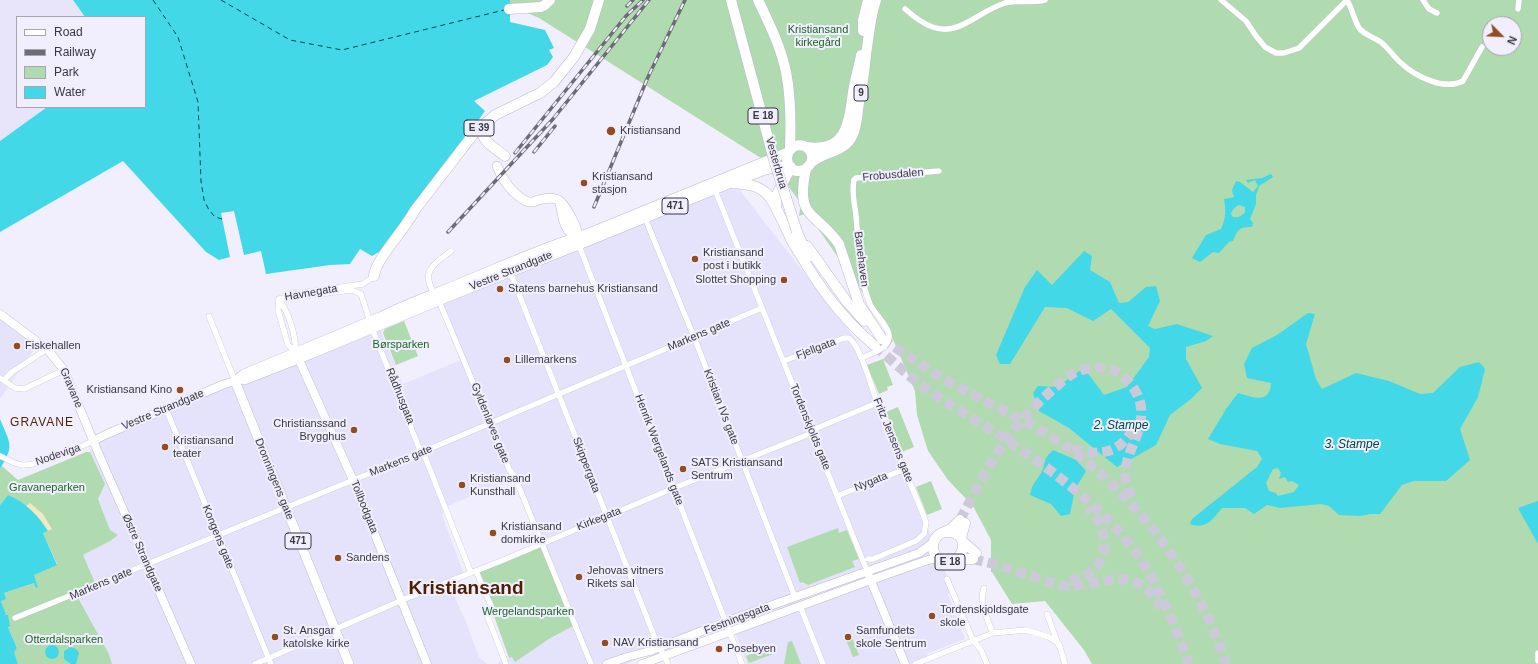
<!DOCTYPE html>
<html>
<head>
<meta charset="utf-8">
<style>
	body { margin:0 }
	#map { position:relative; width:1538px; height:664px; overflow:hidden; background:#f1effe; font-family:Helvetica,sans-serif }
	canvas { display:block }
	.legend { position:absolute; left:16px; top:16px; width:130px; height:92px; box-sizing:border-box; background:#f1effe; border:1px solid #a7a5b2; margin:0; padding:5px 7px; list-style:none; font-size:12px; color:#383740 }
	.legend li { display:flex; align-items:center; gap:8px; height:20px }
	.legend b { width:20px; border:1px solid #a7a5b2 }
	.north { position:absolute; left:1482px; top:16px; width:40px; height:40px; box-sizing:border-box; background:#f1effe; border:1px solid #a7a5b2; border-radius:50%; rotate:114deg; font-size:11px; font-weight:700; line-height:16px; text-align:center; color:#383740 }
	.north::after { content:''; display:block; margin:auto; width:14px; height:18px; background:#914d21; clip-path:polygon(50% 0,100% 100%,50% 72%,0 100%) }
</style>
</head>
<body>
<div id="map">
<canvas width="1538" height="664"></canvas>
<ul class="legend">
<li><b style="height:5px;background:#fff"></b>Road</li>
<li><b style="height:5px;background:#6d6b76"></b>Railway</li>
<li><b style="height:11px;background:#b0daaf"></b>Park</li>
<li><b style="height:11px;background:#43d8e8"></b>Water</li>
</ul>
<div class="north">N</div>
</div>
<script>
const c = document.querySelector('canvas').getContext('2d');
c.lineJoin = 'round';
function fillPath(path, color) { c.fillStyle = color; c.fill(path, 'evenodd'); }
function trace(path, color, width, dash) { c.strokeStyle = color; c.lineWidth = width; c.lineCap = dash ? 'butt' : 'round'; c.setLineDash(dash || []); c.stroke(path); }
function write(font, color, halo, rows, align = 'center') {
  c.font = font + ' Helvetica,sans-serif'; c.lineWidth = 4; c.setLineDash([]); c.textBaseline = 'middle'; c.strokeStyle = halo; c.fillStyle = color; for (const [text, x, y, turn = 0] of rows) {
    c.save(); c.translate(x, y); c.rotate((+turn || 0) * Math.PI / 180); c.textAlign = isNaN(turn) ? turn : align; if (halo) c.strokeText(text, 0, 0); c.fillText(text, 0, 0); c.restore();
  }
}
const built = new Path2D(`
	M739,189L856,340L907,477L952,588L948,595L965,639L929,653L928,652L927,658L919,664H747L728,614L627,664H496L556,636L572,626L513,478L446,507L442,515L465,577L451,589L466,622L479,657L487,664H112L109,654L76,593L96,585L83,555L110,541V530L98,499L105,484L90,452L94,446L108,435L378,324L403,384L408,382L463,359L442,301L714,191Z
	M0,314L39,342L0,399Z`);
const industrial = new Path2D(`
	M0,0H72L85,17H17V107H46L0,141Z`);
const green = new Path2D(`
	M509,0H1538V664H1092L1084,650L1045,601L1012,604L992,572H991V540L973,506L948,480L928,451L917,415L915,391L889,330L807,213L799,216L801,204L775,167L539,18L509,5ZM1490,24H1514V48H1490Z
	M404,321L418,356L396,365L383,333L385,329Z
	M883,359L893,385L887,387L888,390L879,394L867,365Z
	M898,407L914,447L902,452L886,412Z
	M86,452H90L105,484L98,499L110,530L118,535L110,541L83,555L96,585L76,594L109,654L112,664H18L13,652L17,648L8,627L1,601L4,593L34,583L38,586L33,575L57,564L43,533L47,531L8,495L0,505V469L2,466L18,480Z
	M931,481L942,509L927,515L916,487Z
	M838,528L839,533L847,530L859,559L852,561L855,567L808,585L802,582L800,583L787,547Z
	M543,544L573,626L549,639L515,662L512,657L509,658L478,571Z
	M852,638L859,655L853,657L846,640Z
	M792,641L801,664H784L788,642Z
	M771,647L773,654L749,663L746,656Z`);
const sand = new Path2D(`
	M30,503L43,514L52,529L45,532L43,526L26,506Z`);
const water = new Path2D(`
	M73,0H510V22L545,30L554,48L549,50L553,57L547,65L474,101L485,111L384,249L372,256L360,249L350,264L330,265L266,274L261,251L244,255L234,211L221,213L230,257L219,260L206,252L123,161L0,232V141L47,107H145V17H85Z
	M1271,174L1273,177L1259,186L1256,195V204L1250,219L1253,223L1252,227C1239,227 1238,229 1233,241L1229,242L1219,253L1213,252L1200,262L1192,258L1206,235L1221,229C1226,218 1226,211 1224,199L1234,197L1232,190L1236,181L1240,182L1253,192L1258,186L1255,180L1248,183L1246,180L1262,178ZM1239,205L1245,207V212C1242,216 1238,218 1233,217L1231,214C1233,209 1235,207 1239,205Z
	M1084,251L1092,256L1090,270L1110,282L1119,303L1128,302L1146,287L1156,286L1160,301L1148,326L1155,329L1177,324L1213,336L1206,341L1186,347V359L1202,388L1191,399L1170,415L1156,445L1117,467L1069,428L1039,411L1033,393L1038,386L1057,387L1084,368L1104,395L1127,387L1149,357L1150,348L1111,309L1093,321L1067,308L1045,307L1010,364H1000L996,355L1025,287L1037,270L1052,285Z
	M1308,313L1315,314L1306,344L1316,379L1322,389L1356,373L1389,381L1420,394L1433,393L1460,367L1479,362L1485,369L1478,397L1460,429L1470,460L1446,481H1414L1402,485L1380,514H1370L1361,516L1339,515L1329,506L1321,504L1280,508L1267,505L1254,514L1245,508H1222C1213,519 1206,530 1190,524L1192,519L1257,467L1262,459L1257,451L1220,444L1208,439L1226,409L1238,393C1252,397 1270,405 1271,383L1247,378L1244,364L1252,348L1277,335ZM1278,468L1281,473L1279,479L1285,477L1288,482L1292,481L1299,485L1294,492L1278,496L1276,493L1269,491L1266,483L1273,469Z
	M0,419C10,444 15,445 0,469Z
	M1053,450L1076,460L1086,471L1075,489L1070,514L1061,516L1051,504L1030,495C1032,483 1036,482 1041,473C1047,462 1042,460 1053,450Z
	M8,495C25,502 38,515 48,531L43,533L57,565L34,575L38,587L36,588L34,583L4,593L6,599L1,601L6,615H8L10,626L8,627L17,648L14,652L18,664H0V505Z
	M1538,501V544L1518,508Z
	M45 652a7 7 0 1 1 14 0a7 7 0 1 1-14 0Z
	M71,647L76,649L79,653L76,664H71L64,659V651Z`);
const ferry = new Path2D(`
	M153,0L178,37L198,102L201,181L204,200L209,210L215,217L222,219
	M221,0L290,40L342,50L504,10`);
const highwayTunnel = new Path2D(`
	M882,339C905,353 926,369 949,382C987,403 1027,420 1063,444C1136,494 1200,580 1226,664
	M875,346C890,359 905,373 921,385C944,402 969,416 993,431C1043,464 1095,500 1132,547C1158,582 1174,623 1189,664
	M1073,448C1096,458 1122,453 1133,428
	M960,520C972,498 983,475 997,454C1013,428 1034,405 1057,386C1062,381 1068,376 1074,373C1087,367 1102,365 1115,371C1128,378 1139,392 1141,407C1145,443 1109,462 1135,502
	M973,559L994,564L1063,586C1103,588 1134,559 1161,608
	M1070,581C1110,573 1114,534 1088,508`);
const street = new Path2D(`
	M1221,0L1246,21L1256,36L1265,47L1276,53H1284L1299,48L1347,0
	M1347,0C1352,8 1354,20 1359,28C1365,36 1375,37 1382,43C1389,49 1394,57 1401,63C1415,76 1444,91 1463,81L1482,47
	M1423,0L1429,9L1437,13
	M905,9C923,25 942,37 966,23C979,16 990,8 1005,3C1017,0 1032,3 1045,0
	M1518,9L1519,0
	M715,190L867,571
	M645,218L694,337L795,597
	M578,243L742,664
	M451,251C428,268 420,274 439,301L509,469L515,477L591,664
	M509,269L655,638L668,664
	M287,296L293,294L363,284L374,276
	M279,299L352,290L361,294L372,328L421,453
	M279,299L278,310L288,345L296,352
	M279,299C289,314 295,334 296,352
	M209,316L235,381
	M861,358C870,354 888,350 889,337C890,328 874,313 870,304C858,275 859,246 856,216C855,204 851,193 854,180L856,178L939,171
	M784,361L844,338H849C861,347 871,387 877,402C892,442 910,481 926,522L924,534L916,541L873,559H868
	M0,378L15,388L24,389L64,370
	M4,380L12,372L47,349
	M166,409L271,664
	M423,452L471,573
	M0,456C7,459 15,465 23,465C38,466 79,448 93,441
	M837,496L905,469
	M476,571L492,608L485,610L506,664
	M947,579L973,640L981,650L987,664
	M984,588C979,604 987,618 993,633
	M800,606L823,664
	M1047,614L1058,644
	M15,618L427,450L762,308
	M1538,653V661
	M255,664L407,598L501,561L674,488L807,435L817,428L877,403
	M915,664L993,633L1026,630L1049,637L1059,644L1065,664`);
const secondary = new Path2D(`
	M0,314L47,349L64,370L97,450L191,664
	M296,353L353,480L427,664
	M93,441L107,434L222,385L235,381
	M869,576L905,664
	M607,664L627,657L650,651L736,618L919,553L934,542
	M642,664L871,580L928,560L938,558`);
const primary = new Path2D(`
	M497,166C502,179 512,194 526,201C530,203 534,202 538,200C558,195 562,200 571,217C575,225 578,229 576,237
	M560,203C563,216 563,230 576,237
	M244,380L311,354L448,297L591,240L731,183L765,170L789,165
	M235,381L244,374L380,317C407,303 435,294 463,282C504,265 546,246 589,233L788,152
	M235,381L349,664`);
const highway = new Path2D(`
	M758,0C769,23 781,47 786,72C791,97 791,123 790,148
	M509,9L541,7L545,5L550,0
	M863,31V20L868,0
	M482,127C480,141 495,148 505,156
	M807,147C847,153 849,121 853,92C855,79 859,67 861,55
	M811,163C815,151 806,143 795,146C783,152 785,172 800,171C807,170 808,166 812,162C823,153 840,152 849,141C857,131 857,115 859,103C862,87 865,70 866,54C869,36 870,18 876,0
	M806,169C795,220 815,210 839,244L859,304L882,339
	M731,183C743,184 756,184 766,193C775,201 785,228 792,241C816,282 838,315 875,346
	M776,208L777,194L791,167
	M797,232L808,257
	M807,246L847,302L864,321
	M374,276C375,260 406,228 415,210L475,132L495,115L540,93L554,82L574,57L590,29L599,0
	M946,532C980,532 956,579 936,556C931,550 932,539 940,534C943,532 947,531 951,529C954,526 957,523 960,520
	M961,538L965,523
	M963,542L976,553
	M957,559H973`);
const rail = new Path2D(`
	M627,6L633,0
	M534,152L555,126
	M515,153L626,16L643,0
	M594,207L648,77L685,0
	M448,232L553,119L649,0`);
const highwayBridge = new Path2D(`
	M731,0L774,160L797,232`);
const markers = [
	[611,131,5,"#914d21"],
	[584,183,4,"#914d21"],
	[695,259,4,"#914d21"],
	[784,280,4,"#914d21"],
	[500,289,4,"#914d21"],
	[17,346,4,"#914d21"],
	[507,360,4,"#914d21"],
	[180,390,4,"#914d21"],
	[354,430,4,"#914d21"],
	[165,447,4,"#914d21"],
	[683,469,4,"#914d21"],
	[462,485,4,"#914d21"],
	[493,533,4,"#914d21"],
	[338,558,4,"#914d21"],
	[579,577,4,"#914d21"],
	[932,616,4,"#914d21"],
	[275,637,4,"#914d21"],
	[848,637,4,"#914d21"],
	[605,643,4,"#914d21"],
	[719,649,4,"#914d21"]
];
const shields = [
	[861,93,14],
	[763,116,30],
	[479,128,30],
	[675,206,26],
	[298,541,26],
	[950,562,30]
];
const shieldNames = [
	["9",861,93],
	["E 18",763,116],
	["E 39",479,128],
	["471",675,206],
	["471",298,541],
	["E 18",950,562]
];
const parkNames = [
	["Kristiansand",818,30],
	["kirkegård",818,43],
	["Børsparken",401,345],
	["Gravaneparken",47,488],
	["Wergelandsparken",528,612],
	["Otterdalsparken",64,640]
];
const poiNames = [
	["Kristiansand",620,131],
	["Kristiansand",592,177],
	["stasjon",592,190],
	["Kristiansand",703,253],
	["post i butikk",703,266],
	["Slottet Shopping",776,280,"right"],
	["Statens barnehus Kristiansand",508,289],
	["Fiskehallen",25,346],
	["Lillemarkens",515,360],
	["Kristiansand Kino",172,390,"right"],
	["Christianssand",346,424,"right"],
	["Brygghus",346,437,"right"],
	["Kristiansand",173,441],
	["teater",173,454],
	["SATS Kristiansand",691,463],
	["Sentrum",691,476],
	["Kristiansand",470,479],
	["Kunsthall",470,492],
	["Kristiansand",501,527],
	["domkirke",501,540],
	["Sandens",346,558],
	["Jehovas vitners",587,571],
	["Rikets sal",587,584],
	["Tordenskjoldsgate",940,610],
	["skole",940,623],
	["St. Ansgar",283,631],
	["katolske kirke",283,644],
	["Samfundets",856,631],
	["skole Sentrum",856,644],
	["NAV Kristiansand",613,643],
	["Posebyen",727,649]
];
const streetNames = [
	["Vesterbrua",776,163,74],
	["Frobusdalen",893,175,-5],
	["Banehaven",861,259,83],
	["Vestre Strandgate",511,271,-22],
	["Havnegata",311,293,-10],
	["Markens gate",699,335,-23],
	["Fjellgata",816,349,-21],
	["Gravane",71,388,67],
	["Rådhusgata",400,396,68],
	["Kristian IVs gate",721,407,69],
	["Vestre Strandgate",163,410,-23],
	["Gyldenløves gate",490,423,68],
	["Tordenskjolds gate",810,427,68],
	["Fritz Jensens gate",893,440,68],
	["Henrik Wergelands gate",659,450,69],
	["Nodeviga",58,455,-19],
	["Markens gate",401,461,-22],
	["Skippergata",586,465,69],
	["Dronningens gate",274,479,68],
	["Nygata",871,482,-22],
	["Tollbodgata",364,507,68],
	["Kirkegata",599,519,-22],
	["Kongens gate",218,537,68],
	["Østre Strandgate",142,553,66],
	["Markens gate",101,584,-23],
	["Festningsgata",737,619,-21]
];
const neighbourhoodNames = [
	["GRAVANE",42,423]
];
const waterNames = [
	["2. Stampe",1121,426],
	["3. Stampe",1352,445]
];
const townNames = [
	["Kristiansand",466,589]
];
fillPath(built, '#e5e2fb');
fillPath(industrial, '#e8e4fa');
fillPath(green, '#b0daaf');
fillPath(sand, '#f2e8c2');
fillPath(water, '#43d8e8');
trace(ferry, '#00444a', 1, [5, 4]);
trace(highwayTunnel, '#cccad8', 10, [10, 5]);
trace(street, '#bdbad0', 6);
trace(secondary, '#bdbad0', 9);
trace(primary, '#bdbad0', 10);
trace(highway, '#bdbad0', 11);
trace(street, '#fff', 5.5);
trace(secondary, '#fff', 8);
trace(primary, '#fff', 9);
trace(highway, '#fff', 10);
trace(rail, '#6d6b76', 3.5);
trace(rail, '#f1effe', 2, [6]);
trace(highwayBridge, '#bdbad0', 11, []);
trace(highwayBridge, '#fff', 10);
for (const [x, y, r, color] of markers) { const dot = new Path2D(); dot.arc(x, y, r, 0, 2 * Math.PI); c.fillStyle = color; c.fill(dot); trace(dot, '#f1effe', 1.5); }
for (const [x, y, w] of shields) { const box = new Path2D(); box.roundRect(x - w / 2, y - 8, w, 16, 3); c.fillStyle = '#f1effe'; c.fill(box); trace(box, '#383740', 1); }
write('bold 10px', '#383740', null, shieldNames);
write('11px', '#1c6422', '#f1effe', parkNames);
write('11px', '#383740', '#f1effe', poiNames, 'left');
write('11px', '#383740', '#f1effe', streetNames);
c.letterSpacing = '1px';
write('12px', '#4c1f00', '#f1effe', neighbourhoodNames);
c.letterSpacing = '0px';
write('italic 12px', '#00444a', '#f1effe', waterNames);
write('bold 19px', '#4c1f00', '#f1effe', townNames);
</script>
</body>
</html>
